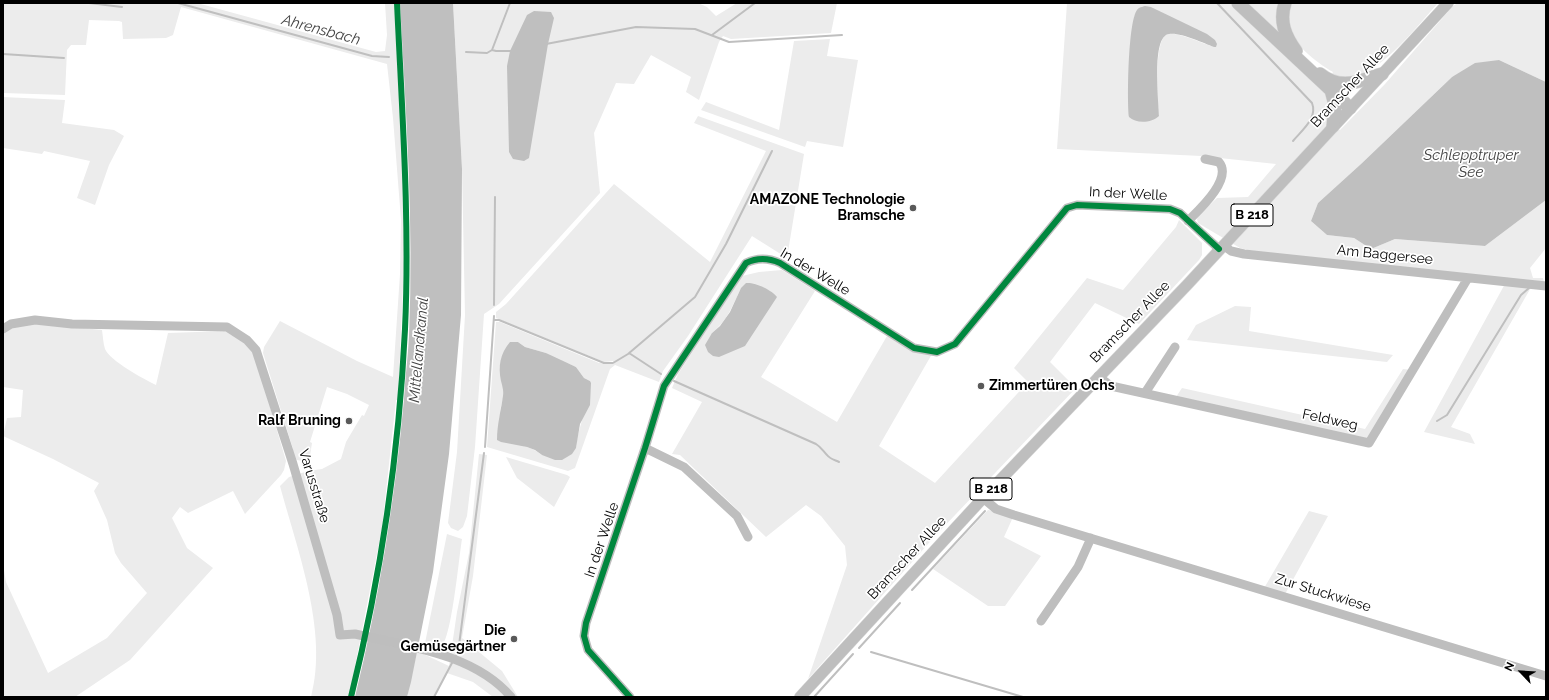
<!DOCTYPE html>
<html>
<head>
<meta charset="utf-8">
<style>
	body { margin:0 }
	#map { position:relative; width:1549px; height:700px; overflow:hidden; background:#fff; font-family:Raleway,sans-serif }
	canvas { display:block }
	.frame { position:absolute; inset:0; border:4px solid #000; pointer-events:none }
	.north { position:absolute; left:1501px; top:652px; width:40px; height:40px; -webkit-text-stroke:3px #fff; paint-order:stroke; rotate:295deg; font-size:11px; font-weight:700; line-height:16px; text-align:center; color:#000 }
	.north::after { content:''; display:block; margin:auto; width:14px; height:18px; background:#000; clip-path:polygon(50% 0,100% 100%,50% 72%,0 100%) }
</style>
</head>
<body>
<div id="map">
<canvas width="1549" height="700"></canvas>
<div class="frame"></div>
<div class="north">N</div>
</div>
<script>
const c = document.querySelector('canvas').getContext('2d');
c.lineJoin = 'round';
function fillPath(path, color) { c.fillStyle = color; c.fill(path, 'evenodd'); }
function trace(path, color, width, dash) { c.strokeStyle = color; c.lineWidth = width; c.lineCap = dash ? 'butt' : 'round'; c.setLineDash(dash || []); c.stroke(path); }
function write(font, color, halo, rows, align = 'center') {
  c.font = font + ' Raleway,sans-serif'; c.lineWidth = 3.5; c.setLineDash([]); c.textBaseline = 'middle'; c.strokeStyle = halo; c.fillStyle = color; for (const [text, x, y, turn = 0] of rows) {
    c.save(); c.translate(x, y); c.rotate((+turn || 0) * Math.PI / 180); c.textAlign = isNaN(turn) ? turn : align; if (halo) c.strokeText(text, 0, 0); c.fillText(text, 0, 0); c.restore();
  }
}
const green = new Path2D(`
	M3,3H197L376,52L385,51L387,35L385,3H394L403,168L405,240L398,400H396L382,528L349,697H311C329,632 297,549 280,486L289,477L308,471L322,469L341,459L346,442L362,415L364,416L369,405L347,394L327,387L310,442L312,443L309,462L297,460L293,457V449L263,353L264,347L280,321L357,361L393,377L400,274L401,220L393,118L387,64L181,7L173,35L166,38L123,39L122,22L119,21L89,20L86,45H71L67,50L65,95L3,93Z
	M453,3H698L707,7L716,16L737,3H837L831,33L731,39L723,36L719,42L699,100L686,92L691,77L651,55L634,84L616,83L594,133L600,193L499,304L484,314L475,447L467,516L463,527L458,531L451,528L448,523L457,452L465,315L462,169Z
	M1067,3H1281V29L1329,97L1331,111L1327,121L1340,130L1385,84L1453,6L1458,3L1546,4V82L1499,60L1452,77L1361,164L1318,203L1311,221L1327,235L1354,238L1371,249L1395,239L1485,246L1546,200V248L1530,268L1533,278H1543L1545,286L1533,284L1451,427L1470,434L1475,444L1424,432L1506,282L1251,251L1240,248L1198,223L1197,219L1199,215L1217,198L1248,197L1276,164L1201,156L1057,149ZM1151,7L1215,40L1214,47C1204,44 1175,31 1167,34C1154,40 1157,99 1159,112L1134,16Z
	M1290,3H1438C1418,25 1383,71 1353,77C1345,78 1339,77 1332,74L1333,72C1317,63 1288,41 1288,22C1287,16 1289,9 1290,3Z
	M830,39L827,56L858,60L843,147L807,141L805,147L701,110L706,102L779,130L794,41Z
	M3,97L65,100L62,123L114,130L124,136L109,165L95,205L77,198L90,161L44,151L42,154L3,148Z
	M698,116L804,154L787,258L752,236L688,336L663,371L659,382L615,365L610,369L575,468L568,471L487,447L496,322H500L599,363L614,364L613,361L604,362L496,318V312L506,304L614,184L710,262L766,151L694,123ZM518,342L525,347L546,353L560,361L569,364L576,367L584,378L590,381C590,404 578,425 576,448L542,455C529,445 513,443 497,440L501,406Z
	M1179,220L1202,243V255L1199,260L1139,324L1095,303L1050,362L1076,388L936,535L808,679L847,565L845,546L821,516L806,505L766,537L680,455L672,454L702,402L672,388L678,374L742,276L759,272L782,270L815,291L761,377L837,422L887,336L914,352L932,354L879,446L935,483L1028,382L1014,368L1087,278L1123,290L1176,227ZM741,288L719,357L712,333C727,321 733,305 741,288Z
	M1235,306L1251,307L1249,331L1393,355L1387,362L1187,340L1196,325Z
	M33,323L102,330C103,336 103,343 105,349C110,361 144,379 156,385L168,333L226,331L253,349L286,461L284,470L281,475L245,514L233,491L188,513L180,507L172,518L187,548L213,568L130,660L75,697H3V564L6,582L48,673L107,638L147,593L121,563L115,553L107,520L94,491L99,483L53,459L3,436L7,418L21,417L23,390L3,387V332L13,326Z
	M1403,369L1412,370L1369,443L1174,400L1182,388L1365,429Z
	M479,454L487,455L473,576L462,638L502,671L518,697H493L473,682L447,673L434,697H407L417,651L449,666L457,612L469,553Z
	M506,457L567,475L570,477L554,507L517,478Z
	M988,510L1014,515L1004,537L1041,556L1005,606H988L933,569Z
	M1309,511L1328,516L1284,596L1263,590Z
	M447,534L462,539C459,556 452,638 441,647C436,651 429,647 425,643Z`);
const water = new Path2D(`
	M400,3H453L462,169L461,315L449,454L433,572L411,682L407,697H355C379,599 395,500 404,399C405,378 408,357 409,336C414,225 406,114 400,3Z
	M1145,6L1151,7L1207,34L1215,40L1217,44L1216,47H1214C1203,43 1180,32 1169,34C1151,36 1159,102 1159,116C1152,123 1136,124 1129,117C1127,99 1128,22 1137,10C1139,7 1142,7 1145,6Z
	M534,11L551,12L554,18L548,44L529,158L524,161L513,159L509,152L507,66L510,51L527,15Z
	M1499,60L1546,82V200L1485,246L1395,239L1371,249L1354,238L1327,235L1311,221L1318,203L1361,164L1452,77L1475,63Z
	M746,283C755,282 772,290 777,297L745,346L719,357L713,356L708,352L705,345L712,333L720,326L730,312L741,288Z
	M510,342H518L525,347L546,353L576,367L584,378L590,381L591,383L590,405L580,424L576,448L572,454L562,460H555L542,455L535,450L527,447L501,442L497,440C497,425 501,410 503,396C504,391 502,385 501,381C498,366 500,354 510,342Z`);
const stream = new Path2D(`
	M89,3L122,7
	M178,3L372,56L389,57
	M1217,3L1312,103C1318,118 1302,130 1293,141
	M712,35L755,3
	M546,44L636,27L695,29L729,42L842,35
	M492,50L496,51H512
	M466,52L487,53L492,50L510,3
	M3,54L64,58
	M494,305L495,197
	M494,320H499L604,363H613L628,354L695,297L726,244L772,151
	M629,353L661,374
	M674,381L816,444C821,447 823,451 827,455C830,459 835,460 839,462
	M1437,421L1447,415L1521,295L1529,288
	M485,447L494,316
	M912,590L985,511
	M859,648L900,603
	M871,652L1023,697
	M455,657L458,653L484,453
	M434,697L453,661
	M814,697L853,654`);
const minor = new Path2D(`
	M1188,221C1199,210 1233,179 1219,162L1205,159
	M1223,245L1231,251L1244,254L1546,286
	M3,329L11,324L35,320L72,324L227,327L247,340L256,350L293,464L337,615L340,635L355,634C407,646 475,654 511,697
	M1098,376L1111,386L1369,443L1468,278
	M1145,393L1175,347
	M645,448L684,467L737,516L748,537
	M983,498L996,509L1014,515L1546,676
	M1041,621L1078,567L1091,538
	M630,697L588,650L584,636L586,623L645,448L664,386L746,263C758,257 769,258 780,263L914,348L937,352L955,344L1067,208L1077,205L1170,209L1180,213L1219,249`);
const major = new Path2D(`
	M800,697L983,498L1187,285L1448,3`);
const highway = new Path2D(`
	M1238,3L1350,108
	M1285,3C1279,21 1285,36 1296,51
	M1320,74C1341,91 1359,81 1382,74
	M1331,90L1335,105L1333,126`);
const cycleway = new Path2D(`
	M351,697C381,576 399,454 405,329C410,221 402,112 397,3
	M630,697L588,650L584,636L586,623L645,448L664,386L746,263C758,257 769,258 780,263L914,348L937,352L955,344L1067,208L1077,205L1170,209L1180,213L1219,249`);
const markers = [
	[913,208,4,"#595959"],
	[981,386,4,"#595959"],
	[349,421,4,"#595959"],
	[514,639,4,"#595959"]
];
const shields = [
	[1252,215,42],
	[991,489,42]
];
const shieldNames = [
	["B 218",1252,215],
	["B 218",991,489]
];
const streetNames = [
	["Bramscher Allee",1350,86,-47],
	["In der Welle",1128,194,3],
	["Am Baggersee",1385,255,6],
	["In der Welle",815,272,31],
	["Bramscher Allee",1130,322,-46],
	["Feldweg",1330,420,12],
	["Varusstraße",314,486,73],
	["In der Welle",602,540,-71],
	["Bramscher Allee",907,558,-47],
	["Zur Stuckwiese",1323,593,17]
];
const poiNames = [
	["AMAZONE Technologie",905,200],
	["Bramsche",905,216],
	["Zimmertüren Ochs",989,386,"left"],
	["Ralf Bruning",341,421],
	["Die",506,631],
	["Gemüsegärtner",506,647]
];
const waterNames = [
	["Ahrensbach",321,30,15],
	["Schlepptruper",1471,155],
	["See",1471,172],
	["Mittellandkanal",419,350,-85]
];
fillPath(green, '#ececec');
fillPath(water, '#bfbfbf');
trace(stream, '#bfbfbf', 2);
trace(major, '#dbdbdb', 12);
trace(highway, '#dbdbdb', 14);
trace(minor, '#bebebe', 9);
trace(major, '#bebebe', 11);
trace(highway, '#bebebe', 13);
trace(cycleway, '#00873e', 6);
for (const [x, y, r, color] of markers) { const dot = new Path2D(); dot.arc(x, y, r, 0, 2 * Math.PI); c.fillStyle = color; c.fill(dot); trace(dot, '#fff', 1.5); }
for (const [x, y, w] of shields) { const box = new Path2D(); box.roundRect(x - w / 2, y - 11, w, 22, 3); c.fillStyle = '#fff'; c.fill(box); trace(box, '#000', 1); }
write('bold 13px', '#000', null, shieldNames);
write('14px', '#000', '#fff', streetNames);
write('bold 14px', '#000', '#fff', poiNames, 'right');
write('italic 15px', '#444', '#fff', waterNames);
</script>
</body>
</html>
